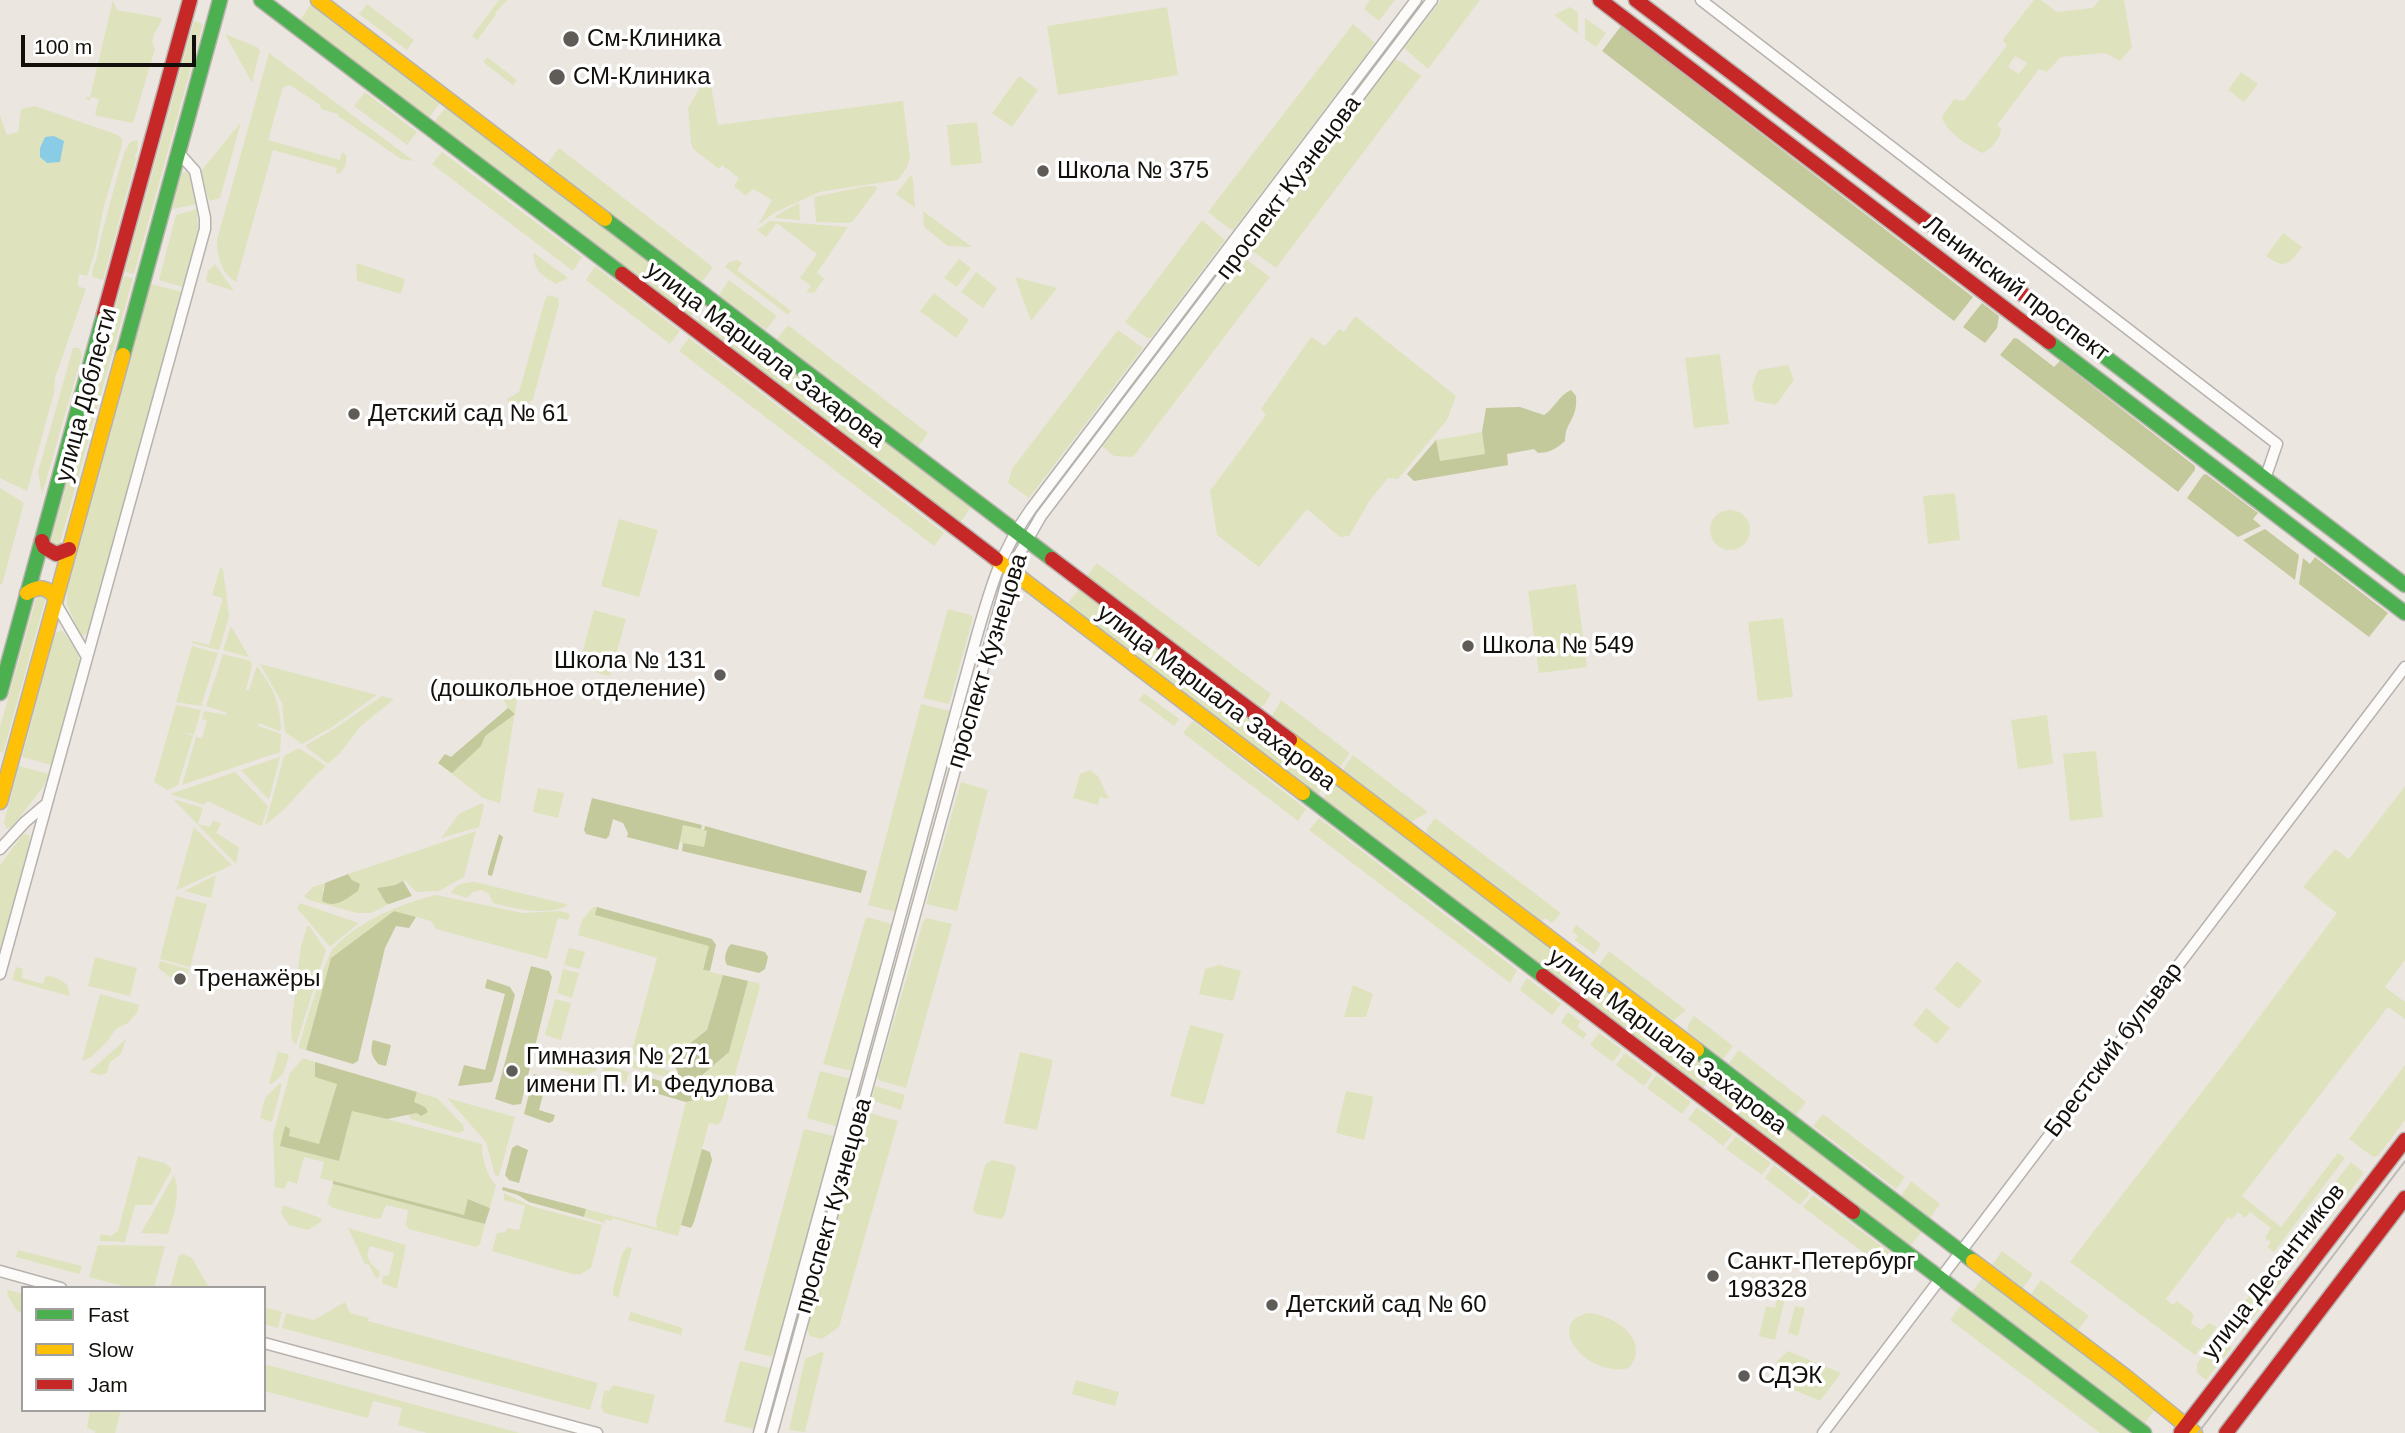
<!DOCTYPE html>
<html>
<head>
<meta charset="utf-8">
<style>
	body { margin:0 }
	#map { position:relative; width:2405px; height:1433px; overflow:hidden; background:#ece6e0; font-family:Arial,sans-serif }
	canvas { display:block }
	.legend { position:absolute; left:21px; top:1286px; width:245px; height:126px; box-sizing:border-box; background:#fff; border:2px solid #a19f9e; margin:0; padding:9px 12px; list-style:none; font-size:21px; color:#13100c }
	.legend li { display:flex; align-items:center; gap:14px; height:35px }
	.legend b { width:35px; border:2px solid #a19f9e }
	.scale { position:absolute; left:21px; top:35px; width:175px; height:32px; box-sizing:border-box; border:4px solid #13100c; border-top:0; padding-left:9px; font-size:21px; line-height:24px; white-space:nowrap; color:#13100c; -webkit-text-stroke:5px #fff; paint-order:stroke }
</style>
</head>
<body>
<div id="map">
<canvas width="2405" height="1433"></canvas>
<ul class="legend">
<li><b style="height:9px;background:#4caf50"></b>Fast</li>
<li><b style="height:9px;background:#ffc107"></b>Slow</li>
<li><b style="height:9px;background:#c62828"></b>Jam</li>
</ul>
<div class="scale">100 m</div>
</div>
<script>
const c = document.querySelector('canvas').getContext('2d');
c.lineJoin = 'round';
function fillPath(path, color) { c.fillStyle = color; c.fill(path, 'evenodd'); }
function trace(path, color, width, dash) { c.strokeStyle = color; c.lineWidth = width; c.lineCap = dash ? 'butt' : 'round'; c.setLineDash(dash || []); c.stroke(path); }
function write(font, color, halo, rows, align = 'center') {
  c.font = font + ' Arial,sans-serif'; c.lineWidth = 7; c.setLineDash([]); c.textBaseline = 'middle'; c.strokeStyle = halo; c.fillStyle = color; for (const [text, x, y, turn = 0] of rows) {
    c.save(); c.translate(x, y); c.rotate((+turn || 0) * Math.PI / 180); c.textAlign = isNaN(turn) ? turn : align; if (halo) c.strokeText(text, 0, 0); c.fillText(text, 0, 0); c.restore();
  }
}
const green = new Path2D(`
	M113,0L117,10L162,18C159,30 148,36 155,49L133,123L97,116L95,113L99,99L91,97L90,100L86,99L87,97H90Z
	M499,0H507L495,13L496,15L477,40L472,36Z
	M1370,0H1395L1379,21L1364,9Z
	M1441,0H1480L1428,69L1404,48Z
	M2034,0H2041L2057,12L2093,8L2099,0H2124L2132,47L2120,61L2105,53L2061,57L2047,72L2039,69L1997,125L2001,129C2001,138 1990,150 1982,153C1969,146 1945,132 1942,117L1954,99L1964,101L2007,45L2003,41L2004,38ZM2015,56L2027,63L2019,74L2008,67Z
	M311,4L440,103L429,118L300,20Z
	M367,4L414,40L407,50L359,14Z
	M1167,7L1178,75L1058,95L1047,26Z
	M1570,7L1578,12V34L1554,15Z
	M1585,18L1606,33L1596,47L1585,39Z
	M194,21L203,24L134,274L125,272Z
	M1353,24L1375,43L1233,230L1230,229L1208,212Z
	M225,34L257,47L260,51L252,83Z
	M269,53L414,161L401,159L338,116V114L321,109L320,105L290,85L283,87L268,140L340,160L342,152L346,155C347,162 345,171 338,174L336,172L337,168L273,150L236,282C221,273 217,256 217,240Z
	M487,57L517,80L513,85L483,62Z
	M1395,59L1405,64L1421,76L1276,268L1251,250Z
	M2241,72L2258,84L2244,102L2228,90Z
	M702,76L710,80L718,125L903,101L910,158L907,167L898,180L819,192L774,213L758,225L772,200L753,189L746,196L734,186L739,178L722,165L719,169L693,149L691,142L688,108L699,89L698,80Z
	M1019,76L1038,90L1012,127L992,113Z
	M365,92L417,132L407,145L354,106Z
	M35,106L118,135L122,139V145L104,206L94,256L87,276L79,274L78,286L86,289L55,378L54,393L27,491L0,478V115L7,135L18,132L21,109Z
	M446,107L702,302L691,317L434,122Z
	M241,122L220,198L209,201L201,171Z
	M977,122L982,163L951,166L947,125Z
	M137,140L138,150L135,156L136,159L103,280L92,277C92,267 97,260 98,251C105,218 115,186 124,153L130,142Z
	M559,148L713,267L702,282L547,164Z
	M442,152L582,257L573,271L432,164Z
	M186,171L189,175L197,204L172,209L181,174Z
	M911,175L913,179L915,208L896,194Z
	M867,186H876L877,189L853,221L849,223L816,222L814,197Z
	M799,203L800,220L775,218L777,215Z
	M197,209L198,231L183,287L159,280L176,215Z
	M923,211L972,247L948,246L924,227Z
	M1202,220L1225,240L1151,338H1147L1125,322Z
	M770,221L848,227L817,273L824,279L814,293L806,292L811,286L800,278L817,254L777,223L766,237L757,230Z
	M2283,233L2302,247C2288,265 2286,270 2266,256Z
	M533,252L568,278L556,284C539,273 535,272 533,252Z
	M1245,258L1270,277L1133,457L1114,456L1102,446Z
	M959,259L971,268L957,287L944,278Z
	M737,260L742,263L737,270L791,311L788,315L725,267L729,262Z
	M356,263L405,279L401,294L357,281Z
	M215,264L234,291L207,282L206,279L208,271Z
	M595,266L680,331L670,344L586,280Z
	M976,272L997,288L983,308L961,292Z
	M124,276L133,278L60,543L56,547L51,541Z
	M1015,277L1057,288L1031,321Z
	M729,280L777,316L766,330L719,295Z
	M151,284L182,292L89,630L85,635L81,636L67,605V591Z
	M934,293L969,320L956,338L920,311Z
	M548,295L558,298L559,304L533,399L523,409L513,410L508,405L507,399L519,392L545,300Z
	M708,307L971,507L960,523L697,322Z
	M1355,316L1456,396L1447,420L1398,479L1388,478L1370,500L1349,536L1340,537L1307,509L1259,567L1217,535L1210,491L1266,415L1261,409L1311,337L1325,346L1339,329L1344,332Z
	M788,325L928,433L918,447L777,339Z
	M1118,330L1143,348L1029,498L1008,483L1012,469Z
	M689,338L944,533L934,546L679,351Z
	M73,348H79L82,355L42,495L38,472Z
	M1720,354L1729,424L1694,428L1685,358Z
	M1788,365L1794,380L1776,405L1755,401L1752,386L1758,370Z
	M1482,432L1485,454L1439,462L1436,440Z
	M0,488L24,503L2,585L0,584Z
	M1955,493L1960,540L1928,544L1923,496Z
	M1710 530a20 20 0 1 1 40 0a20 20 0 1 1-40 0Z
	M619,519L658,530L639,597L601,586Z
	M1097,563L1271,694L1264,705L1261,707L1087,576Z
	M220,568L223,569L229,616L220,648L218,650L192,643L193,641L209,645L223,598L212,595Z
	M1576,584L1587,667L1539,673L1528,591Z
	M1079,589L1330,780L1318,795L1067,604Z
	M37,595H43L45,601L3,753L0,752V727Z
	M948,609L971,615L973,618L949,704L923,698Z
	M594,610L626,619L610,676L578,668Z
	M1783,618L1793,697L1758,701L1748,622Z
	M231,626L248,655V657L223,650Z
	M62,630L77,652L80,661L51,765L22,757L55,633Z
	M192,646L218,653L201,706L176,702Z
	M223,654L251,661L252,665L246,690H249L257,666C273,688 280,702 281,729L279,731L259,723L258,726L281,734L280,752L182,785L196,737L202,738L207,721L202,719L204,711L226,715L227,713L206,706Z
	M260,664L377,695L332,727L302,744L285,732L282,703Z
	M519,687L500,803L483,798L438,763L445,754L451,757L508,708L504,701Z
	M1144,693L1179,719L1174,726L1139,700Z
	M382,696L394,699L361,726L340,753L328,764L306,747V745L334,729Z
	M1281,700L1350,753L1340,767L1272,716Z
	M921,704L950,711L895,912L868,905Z
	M176,705L201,710L194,735L182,732L193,736L178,785L167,790L154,782Z
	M2047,715L2053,764L2018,769L2011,720Z
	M1193,721L1306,809L1298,821L1183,733Z
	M299,748L326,766C304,784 289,809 265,825L284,756Z
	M2096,751L2103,817L2070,821L2063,754Z
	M1353,755L1428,812L1411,822L1344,771V768Z
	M280,757L269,800L241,770Z
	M19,766L49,774L43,787L13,826L7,829L4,822Z
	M1090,770L1098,776L1109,799L1100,797L1098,805L1073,798L1080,774Z
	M235,772L268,806L262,825H258L207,801L204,805L170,794Z
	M961,782L988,790L957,911L926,904Z
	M1334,784L1582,972L1570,987L1323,799Z
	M2405,786V960L2385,987L2405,1002V1019L2388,1007L2242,1196L2281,1227L2338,1153L2345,1158L2274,1252L2267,1247L2271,1242L2265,1238L2271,1228L2250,1212L2245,1218L2238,1212L2232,1219L2228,1217L2166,1299L2173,1305L2177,1301L2191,1312L2194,1316L2191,1323L2201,1330L2209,1323L2217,1327L2195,1355L2070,1262L2236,1048L2337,913L2303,887L2335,849L2349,859Z
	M538,788L564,793L558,818L533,812Z
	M173,799L203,808L198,824L210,827L213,820L221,824L216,833L239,847L236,864Z
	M482,803L484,805L479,827L441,838L459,814Z
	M1319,818L1517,970L1510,983L1309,830Z
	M1435,818L1561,913L1552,923L1545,918L1542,921L1428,834L1426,830Z
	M683,825L707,830L704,848L679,842Z
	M194,827L232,865L177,890V888Z
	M476,831L464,877L439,891L416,892L405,880L395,885L377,888L389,904L371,913H357L309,900L304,896L313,887L325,883L322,892L352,880L348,874Z
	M23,834L29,835L30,841L0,952V865Z
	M216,875L211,898L184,891Z
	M475,882L566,904L567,906C545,916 516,909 493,903L489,894L481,890L473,892L467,898L451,893C455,884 466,882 475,882Z
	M436,895L523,913L561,911L570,914L568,920L558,918L547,959L436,929L431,921L394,911L331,958L306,1050L299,1048C301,1036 326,958 332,950C356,922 401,903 436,895Z
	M176,896L207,904L190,967L160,959Z
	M300,903L359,923L330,947L297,908Z
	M593,907H597L596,915L710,946L703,970L723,975L707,1030L689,1044L679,1054L675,1067L631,1054L657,958L578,935L582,920Z
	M866,917L893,924L852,1071L823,1064Z
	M926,918L952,924L906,1088L881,1081L877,1078L923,922Z
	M1576,925L1601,944L1594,954L1575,940L1578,936L1572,931Z
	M307,926H309L326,950L296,1045L292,1040L291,1027L301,946Z
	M569,948L585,952L580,969L564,965Z
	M1609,951L1686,1010L1673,1021L1599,965Z
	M95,957L137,968L130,996L88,986Z
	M160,961L189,969L185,988L158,968Z
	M1957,961L1982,981L1959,1009L1934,989Z
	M1219,965L1241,971L1233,1001L1199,994L1205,969Z
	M16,967L23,969L22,978L43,984L45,977L49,976C60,979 70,982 69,996L12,980Z
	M563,969L579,973L572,998L557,993Z
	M1527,978L1561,1004L1552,1015L1520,990Z
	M1590,978L1714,1073L1703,1088L1579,993Z
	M748,981L759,983L760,987L722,1120L718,1125L709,1123L678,1236L612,1218L611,1221L605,1219V1223L584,1217L586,1209L657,1228L656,1221L686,1102L695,1100L699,1093V1079L729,1052Z
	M1353,985L1373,994L1366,1017H1344Z
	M100,994L139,1005L137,1013L128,1023L116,1029L106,1043L91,1057L82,1061Z
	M555,999L571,1003L561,1040L545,1035Z
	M1926,1008L1950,1028L1937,1044L1913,1025Z
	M1568,1012L1581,1022L1577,1026L1587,1034L1583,1039L1561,1022Z
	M1694,1016L1733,1046L1723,1059L1687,1031L1689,1023Z
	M1190,1025L1224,1034L1204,1105L1170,1096Z
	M1599,1033L1622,1050L1613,1062L1590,1045Z
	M126,1039L121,1054L110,1062L107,1073L101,1075L89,1072Z
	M1739,1050L1806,1102L1796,1115L1729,1063Z
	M278,1052L288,1054L289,1056L283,1074L272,1084L269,1083Z
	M1020,1052L1053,1060L1037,1130L1004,1123Z
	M1625,1053L1653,1074L1644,1086L1616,1065Z
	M562,1055L598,1064L596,1071L583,1076L547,1067L550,1062Z
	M303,1058L315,1062V1077L337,1083L319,1145L289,1136L280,1146L339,1161L352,1110L482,1144C481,1156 487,1176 496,1185L490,1208L469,1199L464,1215L320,1178L324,1162L304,1157L297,1184L288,1181L284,1189L275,1187L273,1134L290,1073Z
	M628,1059L671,1071L669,1078L630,1067L627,1064Z
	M604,1065L629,1072L626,1083L603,1077Z
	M2405,1065V1120L2378,1156L2373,1157L2349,1139Z
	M820,1071L851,1079L838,1127L807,1118Z
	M633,1074L651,1078L648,1091L631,1086Z
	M1656,1075L1691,1102L1682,1114L1647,1088Z
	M1720,1077L1922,1232L1910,1246L1709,1092Z
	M280,1083L282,1084L272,1122L260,1118L265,1098Z
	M875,1086L905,1095L901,1110L871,1100Z
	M1346,1091L1372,1096L1373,1100L1364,1140L1336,1133Z
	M417,1092L437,1098L463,1125L464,1131L458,1133L410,1119L409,1115L417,1113L425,1107L413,1102Z
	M447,1098L515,1117L499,1176L495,1175L486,1142Z
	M1697,1107L1733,1134L1723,1146L1688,1119Z
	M870,1113L898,1121L839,1327L822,1339L810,1336L807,1330L864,1117Z
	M1823,1114L1905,1177L1896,1189L1813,1126Z
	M804,1129L834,1136L780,1337L772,1357L744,1350Z
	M1736,1136L1771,1163L1762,1175L1726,1149Z
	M138,1156L164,1163L171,1168V1171L152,1205H135L125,1242L99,1241L101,1234L110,1236L118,1231Z
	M992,1160L1013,1165L1016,1168L1005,1214L1002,1219L976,1214L973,1210L985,1165Z
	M2351,1162L2364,1173L2298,1260L2287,1261L2279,1256Z
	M1774,1165L1810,1193L1800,1205L1765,1178Z
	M174,1175C181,1195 174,1214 168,1234L141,1233Z
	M1911,1181L1940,1204L1930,1218L1901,1196Z
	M333,1184L485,1224L480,1244L476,1247L409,1229L406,1225L408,1210L386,1205L381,1218L376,1219L333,1208L327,1203Z
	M504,1193L531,1206L602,1225L591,1268L581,1274H572L492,1251L497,1233L505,1232L507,1228L519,1230L525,1206L504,1200Z
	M1813,1195L1902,1261L1892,1274L1803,1207Z
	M283,1205L321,1218V1222L308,1230L289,1225L281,1213Z
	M348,1228L406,1245L397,1289L382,1283L383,1276L389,1275L394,1253L370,1246C364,1258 371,1265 380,1271L379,1277L376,1278L369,1265L365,1264Z
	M98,1245L165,1246L154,1288H130L89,1277Z
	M627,1247L632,1248L618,1298L613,1295V1290L622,1254Z
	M18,1250L82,1266L79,1274L16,1257Z
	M2002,1251L2033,1274L2023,1288L1992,1265Z
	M183,1254L192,1258L209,1288H170L179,1255Z
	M2271,1267L2284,1278L2243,1331L2230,1321Z
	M1983,1277L2156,1408L2144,1424L1971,1293Z
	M2041,1280L2089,1316L2078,1330L2031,1294Z
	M1771,1282L1788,1286L1775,1340L1759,1336L1766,1306L1775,1308L1778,1295L1769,1292Z
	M8,1290L23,1294V1313L17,1311L7,1294Z
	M345,1302L350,1313L369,1318L368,1321L598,1383L590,1410L282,1328L286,1313L314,1320Z
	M1961,1305L2130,1433H2100L1950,1320Z
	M1795,1306L1805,1308L1798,1336L1788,1333Z
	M264,1307L282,1312L278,1328L264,1324Z
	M631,1312L683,1328L681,1335L628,1320Z
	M1589,1313C1614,1315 1652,1340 1629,1368C1584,1378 1544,1321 1589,1313Z
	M2222,1331L2229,1338L2231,1349L2206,1380L2197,1373V1364Z
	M1788,1351L1841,1373L1820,1401L1771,1380L1777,1361Z
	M821,1352L824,1353L805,1432L789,1430L805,1359Z
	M740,1361L770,1368L754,1429L724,1422Z
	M264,1365V1364L520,1433H427L398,1425L402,1408L373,1401L368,1418L264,1391Z
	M1076,1380L1119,1392L1115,1406L1072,1394Z
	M613,1385L655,1395L648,1424L604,1413L601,1407L604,1390L609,1391Z
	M90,1410H121L115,1433H95V1431L87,1428Z`);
const forest = new Path2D(`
	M1621,26L1973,297L1954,321L1602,51Z
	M1982,303L1999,316L1997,328L1985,343L1963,327Z
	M2014,338L2018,339L2054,367L2060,361L2195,466V470L2178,492L2000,355Z
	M1571,390L1576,396C1578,420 1565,421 1565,441C1556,449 1549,453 1538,453L1534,449L1507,454L1508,465L1414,481L1407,474L1436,440L1440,461L1485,454L1482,432L1486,408L1520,407L1544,415C1555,408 1558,396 1571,390Z
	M2206,474L2258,513L2253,519L2261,526L2238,537L2187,498L2203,475Z
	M2265,529L2299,555L2295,580L2243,540Z
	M2315,557L2388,613L2369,637L2299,584L2303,558L2310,564Z
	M508,708L515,714L485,736L481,746L452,773L438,763L445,754L451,757Z
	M592,798L702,825L701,829L683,825L678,850L627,837L628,833L623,823L613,819L609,836L606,839L586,834L584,830Z
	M705,826L867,871L861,893L682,851L683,843L704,847L707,831L704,830Z
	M499,834L503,837L492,876L488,875V871Z
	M348,874L352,880L360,884L358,891C346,899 335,909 322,901L325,883Z
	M403,881L412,896L389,904L386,903L377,888L395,885Z
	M597,907L712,939L716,945L710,971L703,970L709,946L595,915Z
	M394,911L416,917L409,928L396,926L385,948L358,1061L353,1064L306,1050L331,958Z
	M731,944L765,952L768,957L765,969L759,973L727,965C723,959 726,949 731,944Z
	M531,966L549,971L552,977L521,1104L513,1105L495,1099Z
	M723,975L748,981L729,1052L699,1078V1093L695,1100L686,1102L648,1091L651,1078L670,1084L677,1079L678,1072L675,1067L679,1054L689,1044L707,1030Z
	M487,979L510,987L515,995L495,1073L492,1082L458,1086L464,1065L485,1070L505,994L485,988Z
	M373,1040L391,1045L386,1066L378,1064C371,1055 370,1051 373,1040Z
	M315,1062L417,1092L414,1102L425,1107L428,1112L421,1116L417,1113L387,1119L352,1111L339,1161L280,1146L285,1126L290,1129L289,1136L319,1144L337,1084L315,1077Z
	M534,1074L560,1081L564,1092L545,1087L539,1110L555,1115L553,1121L549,1123L524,1114Z
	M517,1145L528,1150L519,1183L509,1180L505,1175L512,1148Z
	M702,1149L710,1152L712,1160L694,1222L691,1228L681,1225Z
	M333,1181L464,1215L468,1199L490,1208L485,1224L333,1184Z
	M503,1187L586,1209L584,1217L529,1202L518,1195L502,1190Z`);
const water = new Path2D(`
	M54,136L64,141L60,162L47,163L40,157V148L45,137Z`);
const street = new Path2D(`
	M1701,0L2277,444L2265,479
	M55,602L87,657
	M0,849L25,822L45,805
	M0,974L205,229V218L195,171L178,152
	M0,1271L61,1288
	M264,1343L597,1433
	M759,1433L977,635C991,586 1001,551 1031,509L1416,0
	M772,1433L1010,570L1041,516L1432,0
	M1823,1433L2405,667`);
const fast = new Path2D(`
	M261,0L622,274
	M605,219L1052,559
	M2079,337L2405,585
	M2049,342L2405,613
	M123,355L220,0
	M0,693L104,314
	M1303,793L1543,976
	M1697,1050L1973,1261
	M1853,1212L2144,1433`);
const slow = new Path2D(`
	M318,0L605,219
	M996,559L1303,793
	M27,593C39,585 48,587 56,599
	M1290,740L1697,1050
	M0,802L123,355
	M1973,1261L2125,1376L2195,1433`);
const jam = new Path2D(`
	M1600,0L2049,342
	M1636,0L2079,337
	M622,274L996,559
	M104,314L190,0
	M42,541L44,547L56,554L69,549
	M1052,559L1290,740
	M1543,976L1853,1212
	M2181,1432L2405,1140
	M2226,1433L2405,1198`);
const tram = new Path2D(`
	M2198,1433L2405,1161`);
const markers = [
	[571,39,9,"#5f5b56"],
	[557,77,9,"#5f5b56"],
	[1043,171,7,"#5f5b56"],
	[354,414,7,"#5f5b56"],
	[1468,646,7,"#5f5b56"],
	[720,675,7,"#5f5b56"],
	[180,979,7,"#5f5b56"],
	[512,1071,7,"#5f5b56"],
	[1713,1276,7,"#5f5b56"],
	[1272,1305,7,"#5f5b56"],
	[1744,1376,7,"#5f5b56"]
];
const poiNames = [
	["См-Клиника",587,39],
	["СМ-Клиника",573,77],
	["Школа № 375",1057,171],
	["Детский сад № 61",368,414],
	["Школа № 549",1482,646],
	["Школа № 131",706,661,"right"],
	["(дошкольное отделение)",706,689,"right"],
	["Тренажёры",194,979],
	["Гимназия № 271",526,1057],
	["имени П. И. Федулова",526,1085],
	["Санкт-Петербург",1727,1262],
	["198328",1727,1290],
	["Детский сад № 60",1286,1305],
	["СДЭК",1758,1376]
];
const streetNames = [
	["проспект Кузнецова",1289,188,-53],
	["Ленинский проспект",2016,289,37],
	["улица Маршала Захарова",765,355,37],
	["улица Доблести",87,395,-75],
	["проспект Кузнецова",988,661,-73],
	["улица Маршала Захарова",1216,698,37],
	["улица Маршала Захарова",1667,1042,37],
	["Брестский бульвар",2114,1050,-53],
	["проспект Кузнецова",834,1206,-74],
	["улица Десантников",2274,1272,-52]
];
fillPath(green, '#dee3bd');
fillPath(forest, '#c3c99a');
fillPath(water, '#8acbe5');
trace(street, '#b7b2ad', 13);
trace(fast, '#b7b2ad', 17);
trace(slow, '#b7b2ad', 17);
trace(jam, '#b7b2ad', 17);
trace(street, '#fcfbfa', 10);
trace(fast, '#4caf50', 14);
trace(slow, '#ffc107', 14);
trace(jam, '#c62828', 14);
trace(tram, '#bcbbb9', 2);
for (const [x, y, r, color] of markers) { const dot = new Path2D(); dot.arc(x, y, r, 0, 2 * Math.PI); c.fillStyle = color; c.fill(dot); trace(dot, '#fff', 2.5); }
write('24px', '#13100c', '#fff', poiNames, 'left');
write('24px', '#13100c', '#fff', streetNames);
</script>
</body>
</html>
